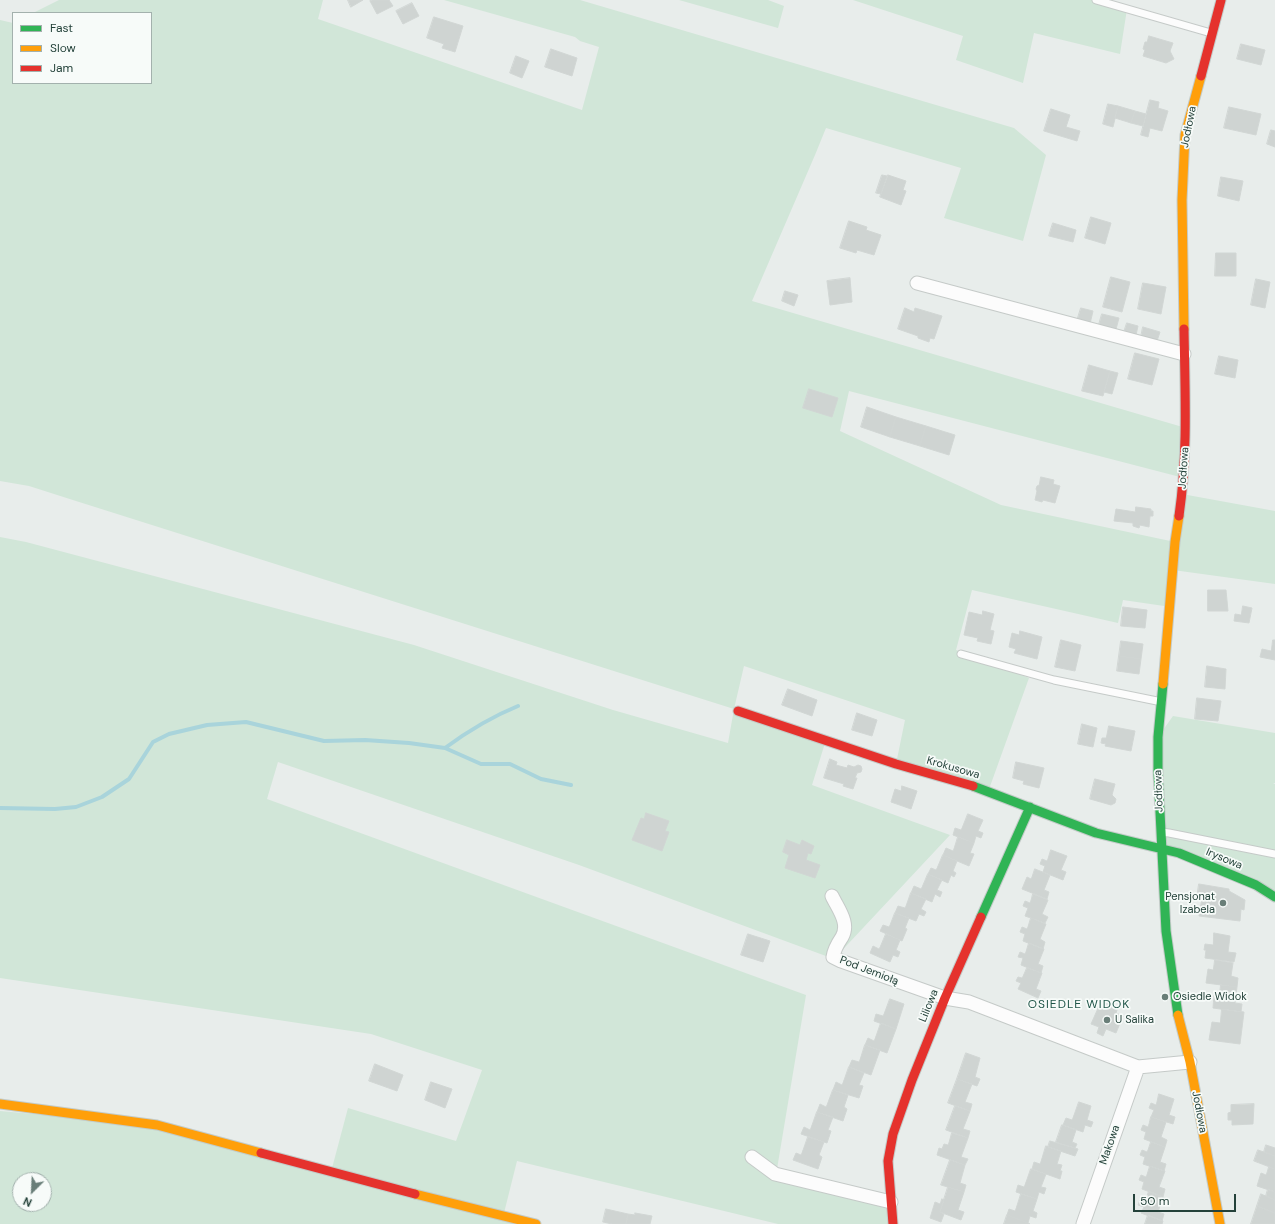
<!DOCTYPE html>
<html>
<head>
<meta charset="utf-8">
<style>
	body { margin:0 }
	#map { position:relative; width:1275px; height:1224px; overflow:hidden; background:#e8edeb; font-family:"DM Sans",sans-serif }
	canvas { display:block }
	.legend { position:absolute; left:12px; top:12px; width:140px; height:72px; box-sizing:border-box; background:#f7fbf9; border:1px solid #a3b1ad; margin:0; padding:5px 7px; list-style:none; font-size:12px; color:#24423a }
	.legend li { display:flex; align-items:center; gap:8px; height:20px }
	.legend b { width:20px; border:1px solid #a3b1ad }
	.north { position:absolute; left:12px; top:1172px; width:40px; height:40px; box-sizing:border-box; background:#f7fbf9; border:1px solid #a3b1ad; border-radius:50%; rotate:204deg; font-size:11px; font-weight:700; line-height:16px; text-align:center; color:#24423a }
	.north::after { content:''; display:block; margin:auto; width:14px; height:18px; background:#697e78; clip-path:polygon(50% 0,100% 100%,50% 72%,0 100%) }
	.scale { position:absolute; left:1133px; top:1194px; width:103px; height:18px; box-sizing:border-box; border:2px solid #24423a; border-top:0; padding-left:5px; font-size:12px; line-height:14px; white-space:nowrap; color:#24423a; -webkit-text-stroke:3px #f7fbf9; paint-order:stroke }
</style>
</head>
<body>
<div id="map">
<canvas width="1275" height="1224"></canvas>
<ul class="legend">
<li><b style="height:5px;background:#30b455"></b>Fast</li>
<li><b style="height:5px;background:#ff9f0a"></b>Slow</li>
<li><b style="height:5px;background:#e5322d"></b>Jam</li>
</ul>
<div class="north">N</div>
<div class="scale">50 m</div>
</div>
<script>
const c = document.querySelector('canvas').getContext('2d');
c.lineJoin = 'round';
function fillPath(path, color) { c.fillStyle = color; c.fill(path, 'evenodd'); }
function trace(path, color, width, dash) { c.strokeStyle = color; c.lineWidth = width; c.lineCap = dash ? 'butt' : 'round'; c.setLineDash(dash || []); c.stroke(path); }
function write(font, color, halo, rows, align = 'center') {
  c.font = font + ' "DM Sans",sans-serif'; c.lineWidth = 3.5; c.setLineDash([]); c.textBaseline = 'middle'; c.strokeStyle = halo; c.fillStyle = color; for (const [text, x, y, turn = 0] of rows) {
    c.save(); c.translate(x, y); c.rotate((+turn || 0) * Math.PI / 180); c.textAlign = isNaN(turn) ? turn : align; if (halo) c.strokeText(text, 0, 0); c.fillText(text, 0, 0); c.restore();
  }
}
const green = new Path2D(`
	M59,0H323L318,19L582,110L599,47L580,41L575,37L444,0H580L1014,128L1046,155L1023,241L944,218L961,168L826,128L815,155L752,301L1186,428L1184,478L849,391L840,431L1001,505L1175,542L1182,494L1275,511V584L1173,570L1171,607L1123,600L1118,623L972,590L956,650L1029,678L988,792L896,764L905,720L744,666L734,709L825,743L812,785L950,835L834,959L579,865L278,762L267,799L806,995L777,1169L890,1196L893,1224H778L517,1161L503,1217L536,1224H0V1111L157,1125L331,1172L348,1108L456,1141L482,1070L371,1034L0,978V537L26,542L414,645L613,710L728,743L734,709L76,501L29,486L0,481V20L13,23V83H151V13H33ZM20,1180H44V1204H20Z
	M679,0H768L784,6L778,28Z
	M853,0H1098L1127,9L1120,54L1034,33L1023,83L956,60L963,36Z
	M1173,716L1275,733V783H1273L1275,784V897L1161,848L1158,737Z`);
const stream = new Path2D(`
	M445,748C468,731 491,717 518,706
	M0,808L55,809L76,807L102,797L129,779L153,742L169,734L207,725L246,722L324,741L365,740L409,743L445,748L481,764H510L541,779L571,785`);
const building = new Path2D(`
	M348,0H363L351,7Z
	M372,0H389L393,6L377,14L370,1Z
	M412,3L419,16L403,24L396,11Z
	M434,17L463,26L455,52L442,48L444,44L427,38Z
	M1149,36L1173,43L1170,51L1174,59L1166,63L1143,56L1145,50L1143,49L1145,42H1147Z
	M1241,44L1265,50L1261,65L1237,59Z
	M551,49L577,58L572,76L545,67Z
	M516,56L529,61L522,78L510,73Z
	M1150,100L1159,102L1158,108L1168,111L1162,131L1150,128L1148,137L1141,135Z
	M1108,104L1118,106L1113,127L1103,124Z
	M1118,106L1135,111L1131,123L1115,118Z
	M1229,107L1261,114L1256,135L1224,128Z
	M1051,109L1070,115L1066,127L1080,131L1077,141L1044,131Z
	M1135,111L1146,114L1143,126L1131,123Z
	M1271,130L1275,131V147L1267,144Z
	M882,175L887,176L881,194L876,193Z
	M888,175L906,181L903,190L906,191L901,205L880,197Z
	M1221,177L1243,181L1239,201L1218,196Z
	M1091,217L1111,223L1105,244L1085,238Z
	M849,221L867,227L866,230L881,235L874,255L857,250L856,253L840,248Z
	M1053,223L1076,230L1073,242L1049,236Z
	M1216,253H1236V276H1215Z
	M1111,277L1130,282L1122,312L1103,307Z
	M850,278L852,302L830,305L827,281Z
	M1256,279L1270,282L1265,308L1251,305Z
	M1143,283L1166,287L1161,314L1138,309Z
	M785,291L798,295L794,306L782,301Z
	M905,308L914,312L915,308L942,316L934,339L930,338L929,342L918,338V336L898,329Z
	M1081,308L1093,311L1090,324L1077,321Z
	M1102,314L1119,318L1115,333L1098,328Z
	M1127,323L1138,326L1136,335L1124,332Z
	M1143,327L1160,332L1157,341L1141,337Z
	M1135,353L1159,359L1152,385L1128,379Z
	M1219,356L1238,360L1235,378L1215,374Z
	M1089,365L1110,371L1103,396L1082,391Z
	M1110,371L1118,373L1112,394L1104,392Z
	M809,389L838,398L832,417L803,408Z
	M867,407L896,417L890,437L861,427Z
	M896,417L926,426L920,446L890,437Z
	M926,426L955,435L949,455L920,446Z
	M1041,477L1054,480L1053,484L1060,486L1055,503L1043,500L1042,502L1035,500L1037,491L1036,489L1037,486L1039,485Z
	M1136,507L1151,509V511H1153V516H1150L1149,527L1140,525L1139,528L1133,526V523L1114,521L1116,509L1135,512Z
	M1208,590H1226L1228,611H1208Z
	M1243,606L1252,608L1249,623L1234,621L1235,614L1241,615Z
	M1123,607L1147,610L1145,628L1121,626Z
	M983,611L994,614L990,630L994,631L991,644L977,641L978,638L964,635L969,612L982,615Z
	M1020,631L1042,637L1037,659L1014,653L1016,649L1009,647L1012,633L1019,635Z
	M1061,640L1081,645L1075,671L1055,667Z
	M1273,640H1275V660L1260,657L1262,649L1271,651Z
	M1121,641L1143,644L1141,659L1119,656Z
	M1119,656L1141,659L1139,674L1117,671Z
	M1207,666L1226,669L1225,689L1205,687Z
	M788,689L817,700L812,716L782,705Z
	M1197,698L1221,701L1218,721L1195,719Z
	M857,713L877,720L872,736L852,730Z
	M1082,724L1097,728L1093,747L1078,744Z
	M1109,726L1135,731L1131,751L1105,746L1106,744L1101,743L1102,738H1106Z
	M830,759L837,762L836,765L847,768L848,765L854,767L858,765L861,766L862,769L861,772L857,773L855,778H857L853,789L843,786L844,784L824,778Z
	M1016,762L1044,768L1039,788L1023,784L1024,781L1013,778Z
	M1095,779L1115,784L1112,795L1116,799L1115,803L1111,805L1090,799Z
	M902,786L917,791L911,809L891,802L895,789L901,791Z
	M646,813L669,821L665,831L669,832L662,851L632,840L641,818L644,819Z
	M968,814L983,820L978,831L983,833L981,838L976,836L974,843L953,835L955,828L961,830Z
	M958,837L974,843L970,853L974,854L969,866L943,855L946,848L953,851Z
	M787,840L800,845L802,840L814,846L811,854L808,853L806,860L820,865L815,878L785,868L789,855L783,852Z
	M1051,850L1067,856L1061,870L1066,872L1063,880L1043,872L1045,866L1040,864L1042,859L1047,861Z
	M943,855L957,861L953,871L956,873L954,877L951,875L948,883L928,874L931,868L936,870Z
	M1035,869L1050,875L1044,890L1049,892L1047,899L1022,889L1027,877L1031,879Z
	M928,874L942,880L937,890L942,892L940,897L935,894L932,902L911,893L914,886L921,889Z
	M1199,884L1229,889V891L1245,900L1244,910L1241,909L1240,921L1199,916L1202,898H1197Z
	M911,893L926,899L921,909L926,912L924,916L919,914L916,921L895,913L898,906L905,908Z
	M1033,894L1048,900L1042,914L1048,917L1045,923L1025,916L1028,908L1023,906L1025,901L1030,903Z
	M895,913L909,918L905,928L907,929L902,941L880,931L883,925L889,927Z
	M1031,918L1046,924L1040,939L1045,942L1043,949L1023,941L1025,934L1020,932L1022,927L1027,929Z
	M1214,933L1230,936L1228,952L1236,953L1234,962L1205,958L1206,950H1204L1205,944L1213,945Z
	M748,934L770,941L763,962L741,955Z
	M886,934L900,940L896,950L900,952L898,957L893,955L890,962L870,953L873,946L879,949Z
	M1029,943L1044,949L1038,964L1043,966L1041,973L1021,965L1023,958L1018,957L1020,952L1025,954Z
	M1215,960L1233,963L1231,976L1238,978L1237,987L1206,983L1208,969L1213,970Z
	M1027,968L1042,973L1036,989L1041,991L1038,998L1018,989L1021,983L1016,981L1018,977L1022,978Z
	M1221,985L1237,987L1235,1003L1242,1004L1241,1012L1213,1008L1214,995H1219Z
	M890,999L904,1004L896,1029L874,1021L876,1014L883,1016Z
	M1107,1003L1118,1007L1116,1013L1123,1016L1116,1033L1106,1029L1103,1036L1097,1033L1099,1027L1091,1024L1099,1006L1105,1009Z
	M1222,1009L1244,1012L1240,1044L1209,1040L1212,1022L1220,1023Z
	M881,1023L896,1029L887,1053L865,1045L868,1038L874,1041Z
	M865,1045L880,1050L871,1075L849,1067L852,1060L859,1062Z
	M966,1053L980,1058L975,1077L980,1079L977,1086L957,1079Z
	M375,1064L403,1075L397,1091L369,1081Z
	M849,1067L864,1073L859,1085L863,1086L859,1098L833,1090L836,1082L842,1085Z
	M957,1079L972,1084L965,1102L972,1104L970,1111L948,1103Z
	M431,1082L452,1089L445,1108L425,1100Z
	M833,1090L848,1095L844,1107L847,1109L843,1121L817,1112L820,1104L826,1107Z
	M1159,1094L1174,1099L1169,1115L1175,1117L1173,1124L1151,1117L1154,1110L1149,1108L1151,1103L1156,1105Z
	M1079,1102L1091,1106L1087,1120L1093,1122L1091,1127L1085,1125L1083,1132L1063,1125L1066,1118L1072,1120Z
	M1254,1104L1253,1124L1232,1125V1120H1228V1113L1231,1112V1105Z
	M955,1106L970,1111L963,1129L970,1131L968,1138L946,1130Z
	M817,1112L833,1117L828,1130L831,1131L827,1143L801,1134L804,1127L810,1130Z
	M1151,1117L1166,1122L1161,1137L1167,1140L1165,1147L1144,1139L1146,1132L1141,1130L1143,1125L1148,1127Z
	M1062,1125L1076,1130L1072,1142L1077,1144L1075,1148L1056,1142Z
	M952,1133L968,1138L961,1157L968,1159L965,1165L937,1155L939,1148L942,1149L944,1144L948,1145Z
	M808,1137L824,1142L819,1155L822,1157L818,1169L793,1160L796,1153L801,1155Z
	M1050,1141L1078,1149L1075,1156L1048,1147Z
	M1151,1142L1165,1147L1160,1162L1166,1164L1164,1171L1143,1164L1145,1157L1140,1155L1142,1150L1147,1152Z
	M1266,1145L1275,1148V1156L1264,1152Z
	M1046,1146L1061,1151L1057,1164L1062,1165L1060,1171H1062L1060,1179L1032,1169L1034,1162L1040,1164Z
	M1258,1150L1275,1156V1169L1254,1161Z
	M950,1160L965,1165L960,1183L966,1185L964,1192L941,1185Z
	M1150,1166L1165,1171L1159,1187L1165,1189L1163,1197L1142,1189L1144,1182L1139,1180L1141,1175L1146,1177Z
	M1269,1167L1275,1169V1192L1257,1186L1261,1173L1266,1175Z
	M1031,1169L1046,1174L1041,1187L1046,1188L1044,1194L1039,1192L1037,1199L1016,1192L1018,1185L1024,1187Z
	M948,1187L964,1192L958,1210L964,1212L961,1220L940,1212Z
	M1268,1189L1275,1192V1200L1266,1196Z
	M1149,1191L1163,1197L1158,1212L1164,1214L1162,1221L1141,1213L1144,1207L1138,1205L1140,1200L1145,1201Z
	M1021,1194L1037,1199L1033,1211L1037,1213L1036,1218L1030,1216L1028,1223L1007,1215L1009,1209L1015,1211Z
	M1261,1194L1275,1200V1213L1257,1206Z
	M942,1199L944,1200L940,1212L944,1214L941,1222L930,1218L935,1202L940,1204Z
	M1257,1206L1275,1213V1224H1251Z
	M606,1209L628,1214L626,1224H612L603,1222Z
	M635,1213L652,1216L650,1224H626L628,1214L635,1215Z
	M1007,1215L1028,1223L1030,1224H1004Z
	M1148,1215L1163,1221L1162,1224H1145Z`);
const lane = new Path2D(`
	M1096,0L1211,33
	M961,654L1054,680L1162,702
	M1161,832L1169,833L1275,854`);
const street = new Path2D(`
	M917,283L1184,354
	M832,896C838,909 850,923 842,937C838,943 834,949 833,957L841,961L945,998L969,1002L1138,1067L1190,1062
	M752,1157L775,1174L891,1202
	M1083,1224L1138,1067`);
const fast = new Path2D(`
	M1163,684L1158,737V772L1166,931L1178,1015
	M973,786L1096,833L1179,853L1256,885L1275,897
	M981,917L1030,807`);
const slow = new Path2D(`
	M1184,329L1182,200L1185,135L1201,76
	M1163,684L1175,542L1179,516
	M1178,1015L1190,1062L1220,1224
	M0,1104L157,1125L261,1153
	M415,1194L536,1224`);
const jam = new Path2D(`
	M1201,76L1221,0
	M1179,516C1188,454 1185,392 1184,329
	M738,711L896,764L973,786
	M261,1153L415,1194
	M893,1224L888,1161L893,1134L912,1080L945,998L981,917`);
const markers = [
	[1223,903,4,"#697e78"],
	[1165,997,4,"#697e78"],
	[1107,1020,4,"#697e78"]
];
const streetNames = [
	["Jodłowa",1189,127,-79],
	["Jodłowa",1184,468,-86],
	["Krokusowa",953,768,16],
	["Jodłowa",1159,791,-92],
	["Irysowa",1224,859,23],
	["Pod Jemiołą",869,971,21],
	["Liliowa",929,1006,-68],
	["Jodłowa",1199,1112,79],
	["Makowa",1110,1145,-71]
];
const poiNames = [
	["Pensjonat",1215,897,"right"],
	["Izabela",1215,910,"right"],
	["Osiedle Widok",1173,997],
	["U Salika",1115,1020]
];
const neighbourhoodNames = [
	["OSIEDLE WIDOK",1079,1005]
];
fillPath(green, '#d1e6d8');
trace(stream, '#a9d4db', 4);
fillPath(building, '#cfd4d2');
trace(building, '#d1d6d4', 1);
trace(lane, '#c5cac8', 9);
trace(street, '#c5cac8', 15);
trace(fast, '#c3cbc8', 11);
trace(slow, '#c3cbc8', 11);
trace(jam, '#c3cbc8', 11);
trace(lane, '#fcfcfc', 7);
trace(street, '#fcfcfc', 13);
trace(fast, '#30b455', 9);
trace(slow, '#ff9f0a', 9);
trace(jam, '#e5322d', 9);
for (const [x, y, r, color] of markers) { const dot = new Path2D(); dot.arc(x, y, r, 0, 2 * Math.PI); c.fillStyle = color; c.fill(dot); trace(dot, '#f7fbf9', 1.5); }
write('11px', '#24423a', '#f7fbf9', streetNames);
write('11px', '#24423a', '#f7fbf9', poiNames, 'left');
c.letterSpacing = '1px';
write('12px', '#1f5548', '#f7fbf9', neighbourhoodNames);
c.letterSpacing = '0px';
</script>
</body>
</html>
